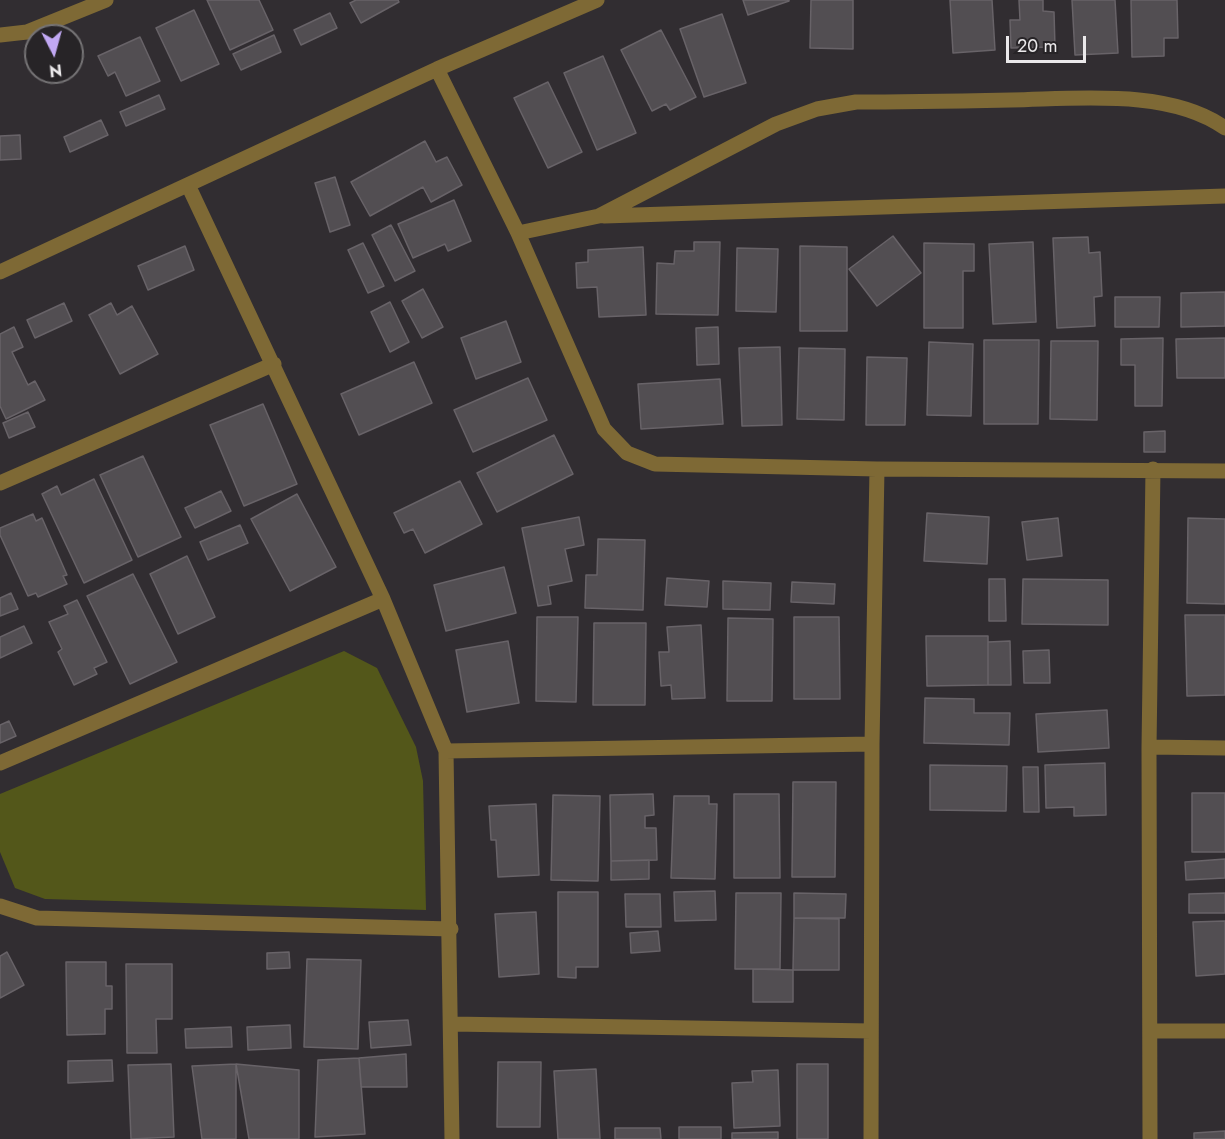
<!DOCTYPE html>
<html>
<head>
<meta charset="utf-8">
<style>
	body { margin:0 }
	#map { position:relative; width:1225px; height:1139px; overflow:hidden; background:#312d31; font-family:Jost,sans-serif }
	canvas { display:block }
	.north { position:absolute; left:24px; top:24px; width:60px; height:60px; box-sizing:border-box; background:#272427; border:2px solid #757375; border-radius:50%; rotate:174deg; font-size:16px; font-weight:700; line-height:24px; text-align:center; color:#ebe9eb }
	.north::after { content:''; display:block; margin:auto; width:21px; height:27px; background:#c1a8f3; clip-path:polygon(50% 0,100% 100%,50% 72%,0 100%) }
	.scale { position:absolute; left:1006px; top:36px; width:80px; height:27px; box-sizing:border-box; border:3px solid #ebe9eb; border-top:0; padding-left:8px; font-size:18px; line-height:21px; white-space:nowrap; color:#ebe9eb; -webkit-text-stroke:4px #272427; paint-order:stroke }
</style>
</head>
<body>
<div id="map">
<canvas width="1225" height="1139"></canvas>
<div class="north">N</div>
<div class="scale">20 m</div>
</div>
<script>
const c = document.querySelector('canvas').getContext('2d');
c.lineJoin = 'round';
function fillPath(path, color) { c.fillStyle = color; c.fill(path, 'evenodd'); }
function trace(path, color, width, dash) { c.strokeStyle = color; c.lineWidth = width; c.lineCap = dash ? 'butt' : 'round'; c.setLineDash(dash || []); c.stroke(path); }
const green = new Path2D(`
	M344,651L377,668L416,747L423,781L426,910L45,899L15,888L0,852V794Z`);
const building = new Path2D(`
	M207,0H259L273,30L230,50Z
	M356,0H398L399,2L361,23L350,3Z
	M743,0H789V1L748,15Z
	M811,0H853V49L810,48Z
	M950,0H992L995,50L953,53Z
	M1019,0H1043V11L1054,12L1055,47L1011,48L1010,20H1020Z
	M1072,0H1115L1118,53L1075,55Z
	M1131,0H1177L1178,38H1164V56L1132,57Z
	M194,10L219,64L181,81L156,28Z
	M330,13L337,28L301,45L294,30Z
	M722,14L746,83L704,97L680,29Z
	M661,30L696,97L670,110L666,104L652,111L621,50Z
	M274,35L281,52L241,70L233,54Z
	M140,37L160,81L126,96L115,72L108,76L98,56Z
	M603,56L636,133L597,150L564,73Z
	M548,82L582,152L548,168L514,98Z
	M159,95L165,109L126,126L120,112Z
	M101,120L108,135L70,152L64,137Z
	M20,135L21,159L0,160V136Z
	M425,141L436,162L447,157L462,185L431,202L423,187L370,216L351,182Z
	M335,177L350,225L330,232L315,183Z
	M454,200L471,241L448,251L445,244L413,258L398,224Z
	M391,225L415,271L395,281L372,235Z
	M893,236L921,273L877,306L849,269Z
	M1088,237L1089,253L1100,252L1102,296L1094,297L1095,326L1057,328L1053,238Z
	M694,242H720L718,315L656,314L657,263L674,264L675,251H694Z
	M1033,242L1036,322L993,324L989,244Z
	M363,243L384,286L368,293L348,250Z
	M924,243L974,244V271H963V328H924Z
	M185,246L194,270L148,290L138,266Z
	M800,246L847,247V331H800Z
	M643,247L646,315L599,317L597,287L577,288L576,263L588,262V250Z
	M737,248L778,249L776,312L736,311Z
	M423,289L443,327L422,338L402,301Z
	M1225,292V326L1181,327V293Z
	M1115,297H1160L1159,327H1115Z
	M390,302L409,342L390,352L371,312Z
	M64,303L72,321L35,338L27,320Z
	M111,303L117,315L132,306L158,354L120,374L89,315Z
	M506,321L521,362L476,379L461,338Z
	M14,327L23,347L12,352L28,385L35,381L45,400L6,419L0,406V334Z
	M718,327L719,364L697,365L696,328Z
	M1163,338L1162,406H1135V365H1121V339Z
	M1225,338V378H1177L1176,339Z
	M984,340H1039L1038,424H984Z
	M1051,341H1098L1097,420L1050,419Z
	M929,342L973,344L971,416L927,415Z
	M780,347L782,425L742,426L739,348Z
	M799,348L845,349L844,420L797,419Z
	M867,357L907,358L905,425H866Z
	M414,362L432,403L359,435L341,394Z
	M528,378L547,420L473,452L454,410Z
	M720,379L723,424L641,429L638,384Z
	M263,404L297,484L244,506L210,425Z
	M28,412L35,427L9,438L3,423Z
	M1165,431V452H1144V432Z
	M554,435L573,474L497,512L477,473Z
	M143,456L181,537L138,557L100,475Z
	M94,479L132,560L84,583L42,494L57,486L61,495Z
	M460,481L482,524L425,553L413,529L404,533L394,513Z
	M221,491L231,511L195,528L185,508Z
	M297,494L336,567L290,591L251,519Z
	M927,513L989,517L987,564L924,561Z
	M33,514L36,521L42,518L67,575L63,576L67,584L38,597L36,593L28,596L0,535V528Z
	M579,517L584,545L565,549L572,581L548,586L551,604L538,606L522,528Z
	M1058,518L1062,556L1027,560L1022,522Z
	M1188,518L1225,519V604L1187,603Z
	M240,525L248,543L208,560L200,542Z
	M598,539L645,540L643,610L585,608L586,575H597Z
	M187,556L215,617L178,634L150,574Z
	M504,567L516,613L446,631L434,585Z
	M133,574L177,662L130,684L87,596Z
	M667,578L709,581L707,607L665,605Z
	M989,579H1005L1006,621H989Z
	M1023,579L1108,580V625L1022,624Z
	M723,581L771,583L770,610L723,609Z
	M792,582L835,584L834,604L791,602Z
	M11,593L18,609L0,616V598Z
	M77,600L107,662L94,668L97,674L74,685L58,652L62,649L49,622L68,614L64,606Z
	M1185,615H1225V695L1187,696Z
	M537,617H578L576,702L536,701Z
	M794,617H839L840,699H794Z
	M728,618L773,619L772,701H727Z
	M594,623H646L645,705H593Z
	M701,625L705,698L672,699L671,685L661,686L659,652H669L667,627Z
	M24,626L32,643L0,658V637Z
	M926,636H988V685L927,686Z
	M508,641L519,703L467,712L456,650Z
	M1010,641L1011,685H988V642Z
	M1049,650L1050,683H1024L1023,651Z
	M925,698L974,699V713H1010L1009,745L924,743Z
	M1107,710L1109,748L1038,752L1036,714Z
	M9,721L16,736L0,743V725Z
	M1105,763L1106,815L1074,816V807L1046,808L1045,765Z
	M930,765L1007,766L1006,811L930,810Z
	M1023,767H1038L1039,812H1024Z
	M793,782H836L835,877H792Z
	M1192,793H1225V852H1192Z
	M653,794L654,815L645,816V828H656L657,860L611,861L610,795Z
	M734,794H779L780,878H734Z
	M553,795L600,796L598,881L551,880Z
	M674,796H709V804H717L715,879L671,878Z
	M536,804L539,875L498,877L496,840H491L489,806Z
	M1225,859V878L1186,880L1185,862Z
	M649,860V879L611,880V861Z
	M715,891L716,920L675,921L674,892Z
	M558,892H598V967H576V978L558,977Z
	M736,893H781L780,969H735Z
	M794,893L846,894L845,918H794Z
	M1225,893V913H1189V894Z
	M625,894H660L661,927H626Z
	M536,912L539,974L499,977L495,914Z
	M794,918L839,919V970H793Z
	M1225,921V974L1196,976L1193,922Z
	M658,931L660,951L631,953L630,933Z
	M7,952L24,985L0,998V956Z
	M289,952L290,968L267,969V953Z
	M307,959L361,960L358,1049L304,1047Z
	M66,962H106V986H112V1009H105V1034L67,1035Z
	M126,964H172V1019H156L157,1053H127Z
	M753,969L793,970V1002H753Z
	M408,1020L411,1045L371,1048L369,1022Z
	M290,1025L291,1048L248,1050L247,1027Z
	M231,1027L232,1047L186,1048L185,1029Z
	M406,1054L407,1087H361L359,1058Z
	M359,1058L365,1134L315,1137L318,1060Z
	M112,1060L113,1081L68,1083V1061Z
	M498,1062H541L540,1127H497Z
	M171,1064L174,1137L131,1139L128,1065Z
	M236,1064V1139H202L192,1066Z
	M236,1064L299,1070V1139H249Z
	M797,1064H828V1139H797Z
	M596,1069L600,1139H558L554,1071Z
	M778,1070L780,1126L734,1128L732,1083L753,1082L752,1071Z
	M679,1127H721V1139H679Z
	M615,1128H660L661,1139H615Z
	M1225,1131V1139H1194V1133Z
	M778,1132V1139H732V1133Z`);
const minor = new Path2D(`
	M0,35L27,32L106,0
	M437,69L518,233L604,429L627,453L655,464L877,469L1225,471
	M188,185L383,599L446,751L452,1139
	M604,216L1225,196
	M518,233L599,216L776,124L817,109L856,102C907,102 959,101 1011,100C1076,99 1169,88 1225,128
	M0,272L437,69L597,0
	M0,483L274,364
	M1149,747L1225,748
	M446,751L872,744
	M0,763L383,599
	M0,906L37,918L451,929
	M452,1024L871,1031
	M1151,1031H1225
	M871,1139L872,744L877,469
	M1150,1139L1149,747L1153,469`);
fillPath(green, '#53571a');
fillPath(building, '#524e52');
trace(building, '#686368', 1.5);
trace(minor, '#7e6935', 15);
</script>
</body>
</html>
